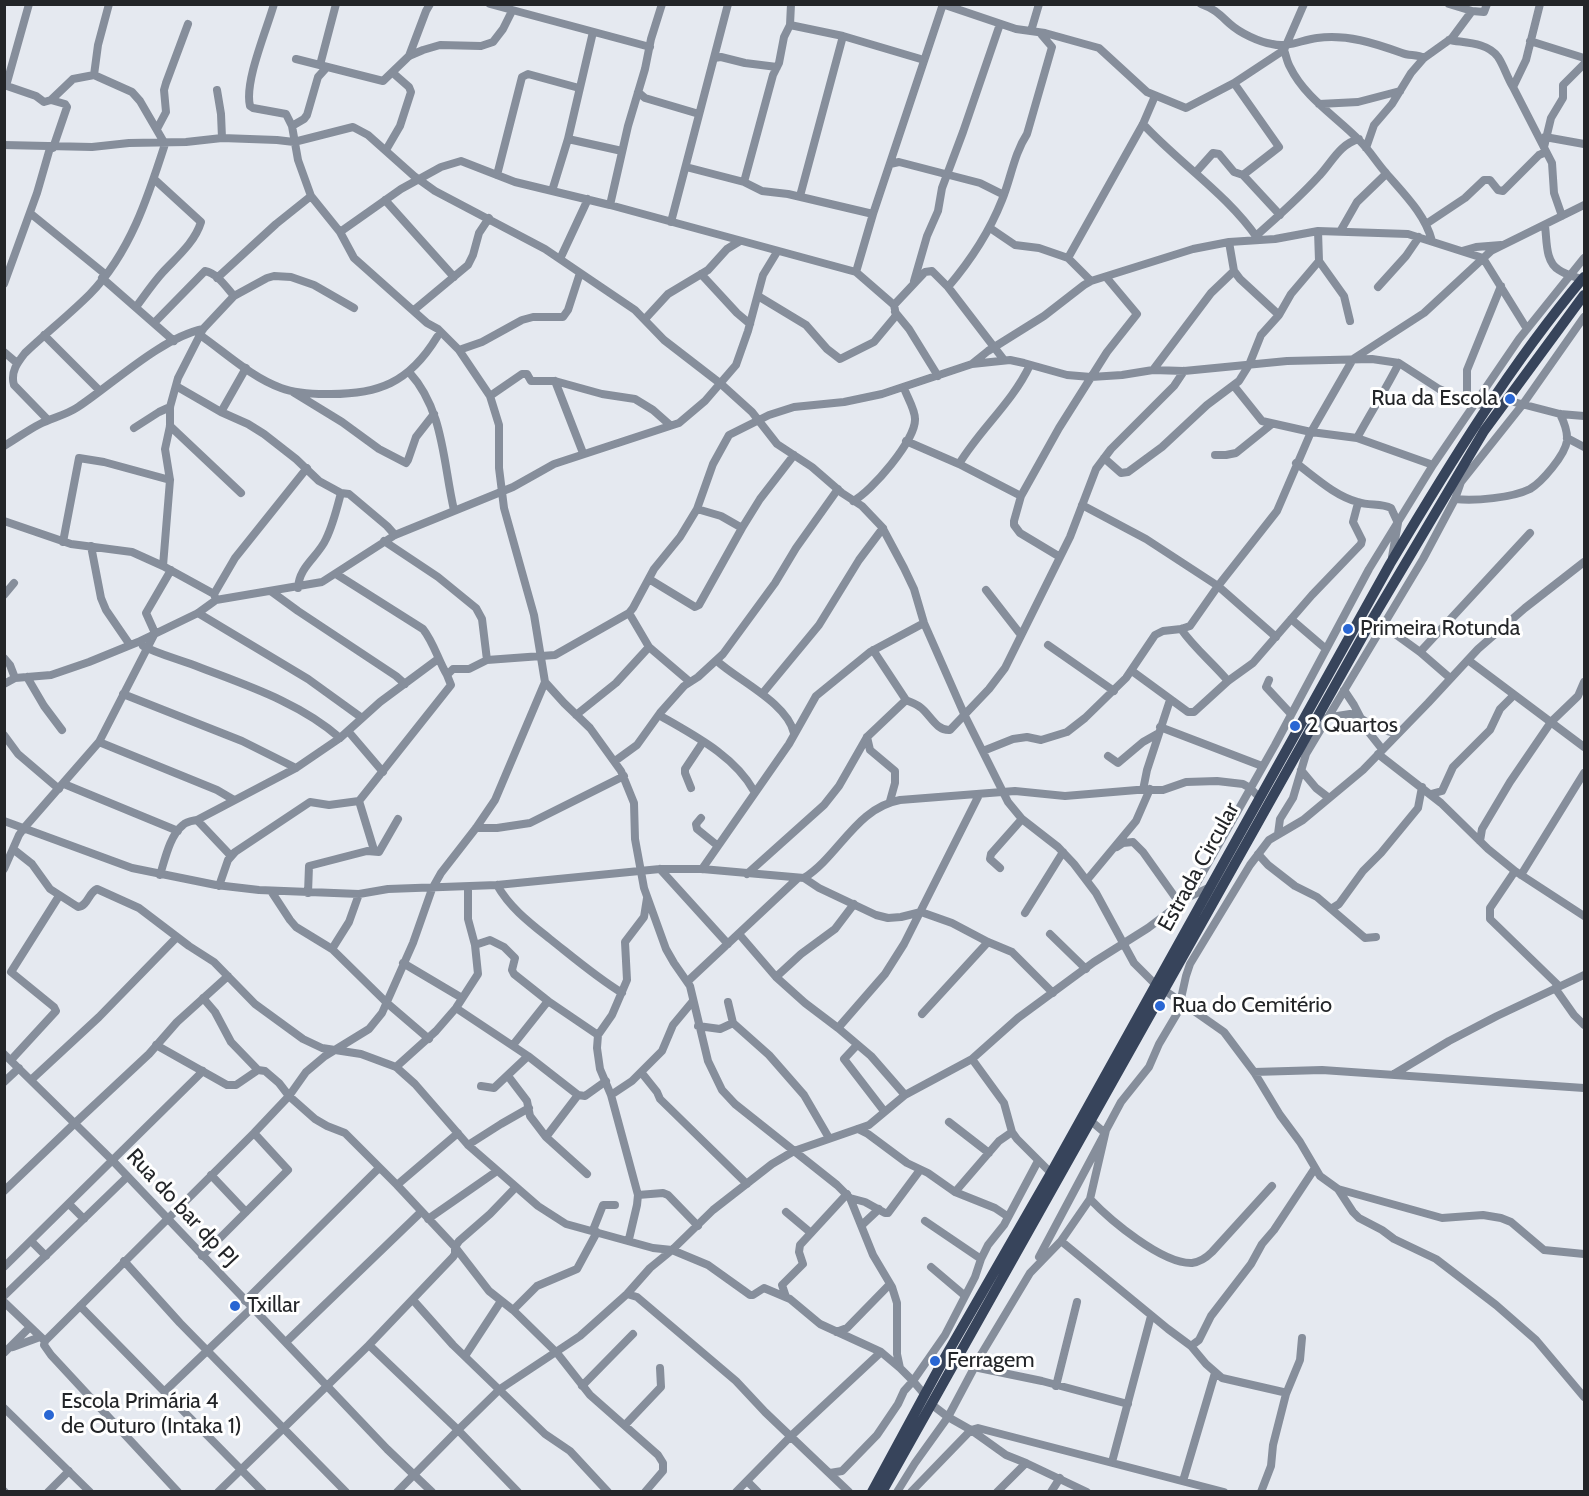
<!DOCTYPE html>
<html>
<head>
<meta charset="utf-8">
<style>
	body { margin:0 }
	#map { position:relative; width:1589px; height:1496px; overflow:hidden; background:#e5e9f0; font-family:Cabin,sans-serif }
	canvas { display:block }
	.frame { position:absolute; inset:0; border:6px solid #232528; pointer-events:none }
</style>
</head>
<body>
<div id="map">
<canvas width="1589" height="1496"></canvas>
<div class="frame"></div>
</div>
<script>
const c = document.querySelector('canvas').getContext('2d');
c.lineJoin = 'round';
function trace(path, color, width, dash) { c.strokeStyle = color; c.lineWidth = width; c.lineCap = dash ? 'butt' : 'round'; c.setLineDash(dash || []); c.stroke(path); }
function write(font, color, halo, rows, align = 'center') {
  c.font = font + ' Cabin,sans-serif'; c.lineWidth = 6; c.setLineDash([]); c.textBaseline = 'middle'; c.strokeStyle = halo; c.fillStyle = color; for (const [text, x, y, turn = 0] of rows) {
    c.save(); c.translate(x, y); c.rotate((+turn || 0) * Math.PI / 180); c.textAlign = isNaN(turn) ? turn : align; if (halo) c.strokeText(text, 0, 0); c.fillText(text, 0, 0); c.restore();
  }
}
const minor = new Path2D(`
	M274,4C267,29 244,82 250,106L253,108L286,114L292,126L298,160L311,196L340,232L354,258L427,323L438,329L459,350L490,396L499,425V468L504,508L534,615L545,682L564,703L590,728L621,771L634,803L635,839L644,888L666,949L674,963L690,986L708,1061L722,1090L735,1104L837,1185L850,1198L873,1255L892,1287L897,1303V1354L900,1368L913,1381L945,1335L975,1277L981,1259
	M490,4L650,47
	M942,4L1016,29L1045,33L1099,48L1147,92L1186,108L1234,83L1284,50L1304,4
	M1201,4C1215,9 1220,15 1230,24C1240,33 1259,42 1272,44C1288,48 1301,40 1317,38C1347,34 1374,43 1402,53C1409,56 1417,54 1424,58
	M1449,4L1472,11
	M1540,4L1526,60L1513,87L1552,163L1554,193L1562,216
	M790,25L843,36L924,60
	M1031,31L1039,4
	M1449,40C1465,43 1487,42 1498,57C1504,66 1507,77 1513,87
	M1530,41L1584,58
	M1284,50C1286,55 1287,62 1290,67C1305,98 1337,117 1360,141C1370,151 1377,163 1386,173C1404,194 1425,214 1432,241
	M409,56L426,11L430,4
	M714,58L721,57L745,63L777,67
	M296,59L383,81L409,56L423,50L440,45L481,46L493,42L503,29L512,11
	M320,65L336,4
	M1234,83L1279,147L1243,175
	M4,85L36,96L44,102L51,100L73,79L94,75
	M6,86L29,4
	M217,90L221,114L222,138
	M638,92L645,98L699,114
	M51,100L65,104L67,107L53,148
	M1319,104L1358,102L1400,91
	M1143,124C1180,164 1227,194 1258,239
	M292,126L304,119L307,115L318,77L327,67
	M157,129L166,112L164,90L166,83L188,24
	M1545,137L1584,144
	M568,139L622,151
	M4,145L92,147L129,143L186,142L222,138L277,140L294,142L353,127L368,135L414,176L435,191L545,249L635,310L664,340L721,384L752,412L777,444L812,467L842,493L862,506L882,527L904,568L914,589L924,623L965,716L1008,802L1022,819L1058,847L1074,864L1096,893L1134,963L1156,985
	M1544,147L1551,118L1563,98V85L1584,64
	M1366,148L1374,125L1392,104L1411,73L1424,58L1452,38L1472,11L1484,12L1487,4
	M386,150L400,126L411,92L409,87L393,73
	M890,164L899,162L980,183L1004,195
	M686,167L744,182L762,191L788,194L873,214
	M1196,172L1213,153L1219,154L1234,172L1243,175L1280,215
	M497,175L522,77L528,74L579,88
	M744,182L773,75L779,63L784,37L790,25L791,4
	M552,191L568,139L593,32
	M800,196L843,36
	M385,200L454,277
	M610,205L628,126L645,69L651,39L662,4
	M30,213L105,274
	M671,222L728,4
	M1426,224L1465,198L1484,180H1490L1498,190L1503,191L1539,155L1546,152
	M1545,226C1547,240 1545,262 1559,270C1566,275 1575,276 1582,280
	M990,228L1015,245L1039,248L1068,258L1091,281
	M1341,230L1357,202L1386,174
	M340,232L401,189L441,167L461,161L515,182L610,205L856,272L894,305L925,272L932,271L948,287L1004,360
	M1256,236C1277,217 1299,198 1318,177C1331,164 1339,144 1359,139
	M1229,242L1234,271L1240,279L1279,315
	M1462,251L1476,247L1501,245
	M1068,258L1143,124L1155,96
	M560,259L588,199
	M1319,261L1344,296L1350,321
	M856,272L873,214L943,4
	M701,274L737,313L750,324
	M102,278L174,341
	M217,278L276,224L311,196
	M914,281L927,236L938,211L942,188L963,132L1000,24
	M4,284L37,193L50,148
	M948,287C971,260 989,233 1002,200C1011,178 1014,154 1027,134L1052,47L1040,33
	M1378,287L1406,256L1419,237
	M758,296L806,325L827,349L840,359L874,342L894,318L896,315L894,305
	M136,307C145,295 153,283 163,272C177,257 195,242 201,222L154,179
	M414,310L468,265L473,255L479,233L489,218
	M895,312L909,329L938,376
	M645,319L668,294L708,270L727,249L740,241
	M154,323L205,271C217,273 226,287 234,296
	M44,335L99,390
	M200,335C226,353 251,377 281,388C294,393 311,394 326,394C378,395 409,383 437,337
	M459,350L482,342L522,320L533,317H563L568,310L580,273
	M4,352L17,363
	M973,363L988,351L1044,316L1084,285L1091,281L1193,249L1229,242L1275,239L1318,231L1408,234L1483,258L1527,329
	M1153,370L1211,293L1234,271
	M409,372C444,410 443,463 454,510
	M555,381L583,453
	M176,386L221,412L248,424L264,434L296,459L319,481L341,493L349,494L387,526L395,535
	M1234,386L1262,421L1311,432L1357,438L1433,465
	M293,392L342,422L379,449L406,463L408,460L416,437L434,414
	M490,396L522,374H527L531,381H555L602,394L635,399L653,410L670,425
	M1506,400L1560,414L1584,416
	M1467,401V370L1501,286
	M221,412L246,368
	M48,420L14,385C10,372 18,362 25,353C46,333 69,315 90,294C130,253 148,197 165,144L140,101L132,92L94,75L98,45L109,4
	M170,426L241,493
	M134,428L159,412L170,407
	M1357,438C1371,412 1386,389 1399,363
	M1567,438L1584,447
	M906,441L959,464L1021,496
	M4,446C16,439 28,430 40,424C52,418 66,415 78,407C114,383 161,338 203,329
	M1215,455H1226L1236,453L1272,424
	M1104,458L1121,473L1128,472L1162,447L1207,405L1239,381L1249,365L1261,335L1279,315L1291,294L1319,261L1318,231
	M1296,463C1315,477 1335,496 1358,502C1369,506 1381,503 1391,508L1398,523L1392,557
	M959,464C981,428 1012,403 1030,365
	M1455,499C1475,501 1512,498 1530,489C1542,482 1565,455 1567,441C1568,431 1564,422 1560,414
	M853,501C871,492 916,440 915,419C915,409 907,397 904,388
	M1082,505L1146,539L1218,586L1276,637
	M697,509L721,516L742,528
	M4,521L71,544L132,552L163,566L214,594L216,600
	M384,541L438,577L476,608L482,619L487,660
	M63,542L79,458L104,462L170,480
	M91,546L101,598L106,610L130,645
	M1060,557L1020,533L1014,525V521L1021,496L1059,428L1107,352L1137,314L1106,277
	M163,566L170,480L165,449L170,426V407L178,378L203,329L234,296L267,278L274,276L291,277L314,285L354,308
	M336,574L423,629C434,643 438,660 447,675L453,669H469L487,660L555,655L629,613L633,608L654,569L680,537L697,509L713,464L729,435L769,415L794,407L844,402L882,394L972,364L1010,360L1024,363L1067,375L1091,377L1122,375L1153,370L1184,371L1287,361L1372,359L1399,363L1439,389L1467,401L1488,407
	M649,579L695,607L699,605L742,528L760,499L794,455
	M298,588C299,566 318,557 326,539C333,525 337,508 341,493
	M986,590L1021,635
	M272,592L298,611L396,676L405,684
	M214,594L235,558L307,468
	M4,595L14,583
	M198,613L308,679L362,718
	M629,613L649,647L690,682
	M1291,619L1326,649
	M1380,623L1420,652L1450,678
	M1181,629C1195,649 1213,663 1228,681
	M1048,645L1114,691
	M143,646C158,654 175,658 191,664C242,684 298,701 340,738
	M873,650L906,700
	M1420,652L1530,533
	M4,658L10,665L15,678
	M1468,660L1584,747
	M717,661C739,681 787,703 794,733
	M1132,671L1188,712H1194L1228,681L1253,663L1312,595L1361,544L1362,540L1353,522L1358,503
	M27,677L44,706L62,730
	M1269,680L1266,687L1291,714
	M4,684L15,678L51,675L89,662L138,642L198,613L216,600L322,582L395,535L513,487L554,464L679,423L705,401L736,365L748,331L763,275L777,252
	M1344,690L1354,705L1367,730L1382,749
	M123,694L242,741L296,768
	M762,694L819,625L859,560L883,528
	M576,715L616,683L649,647
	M659,715C693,735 734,755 754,791
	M1325,718L1350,714L1356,715L1374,727L1397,734
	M1160,727L1262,766
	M348,731L383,772
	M4,735L18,754L59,789
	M867,737L870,750L895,771V783L890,801
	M99,742L217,790L234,800
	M983,751L1013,739L1027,737L1041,740L1067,732L1085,718L1126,678L1155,635L1163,631L1181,629L1190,626L1218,586L1277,511L1311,432L1353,359L1424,313L1491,251L1584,205
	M1378,754L1441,803L1488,849L1515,871L1584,916
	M1108,756L1118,763L1143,742L1159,733
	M615,761L637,745L660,713L684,686L698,677L723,654L775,583L796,548L838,489
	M1301,770L1316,788L1329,798
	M64,784L178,831
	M691,788L685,773V769L703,742
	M1143,790L1147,770L1170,700
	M1431,794L1442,791L1453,767L1490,730L1500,709L1514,695
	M359,801L374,850
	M701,818L696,824L697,829L718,846
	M197,820L231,856
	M4,821L132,868L216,885L259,890L359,894L388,889L497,885L660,869H702L804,878C839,856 856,808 900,800L1015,791L1065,796L1137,790H1163L1186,782L1217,781L1243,784L1250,788L1260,798
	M476,828H497L530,823L624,776
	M1278,834L1280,819L1293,798L1306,754L1423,559L1455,499L1461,482L1523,404L1584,317
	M1480,841L1482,829L1510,782L1551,722L1578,696L1584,682
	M1117,847L1123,843L1133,842L1143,852L1180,904
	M13,849L32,864L50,889L78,907C88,906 88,893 97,889L139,908L189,946L214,962L255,1004L303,1039L322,1048L361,1054L396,1067L415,1084L468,1145L538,1206L566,1224L653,1248L672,1250L708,1265L750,1295H753L764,1288L790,1299L820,1324L881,1352
	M1258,854L1268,865L1295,886L1317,897L1365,938L1376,937
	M1000,868L990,859L991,854L1022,819
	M4,869L19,835L24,828L99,742L155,633L146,613L171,570
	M660,869L728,944
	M702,869L789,744L816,696L870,652L924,623
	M1515,871L1490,908V919L1559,986
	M747,874L824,805L839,786L867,737L906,700C910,702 916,704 920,707C930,714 936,731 950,730L989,689L1005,668L1070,537L1096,469L1111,449L1174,386L1184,371
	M160,875C165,859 170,835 183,825C187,821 192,821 197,820L296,768L340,738L380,702L438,659
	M1521,875L1584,773
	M804,878L819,888L876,915L888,918L901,917L921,912L952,923L988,942L1012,952L1053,993
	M1087,880L1136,821L1150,789
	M497,885C510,908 530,923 550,939C574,958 596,977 622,993
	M219,886L228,860L235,852L310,802L329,805L359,801L451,685L447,675
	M271,891L290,920L296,927L332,949L387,1003L429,1039
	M308,893L309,866L367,851L379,852L398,819
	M1189,897L1275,745L1369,569L1433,465L1519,339L1584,258
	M1331,909L1339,904L1363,871L1381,853L1418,808L1422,787
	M1025,913L1063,852
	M739,934L776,977L805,1003L838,1028L871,1056L905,1095
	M1050,934L1086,969
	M475,945L490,940L504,947L515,958L512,970L514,974L548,1001L598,1035
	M332,949L349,922L359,894
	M403,963L462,998
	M776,977L801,954L835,929L854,904
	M688,981L798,878
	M1555,988L1574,1015L1584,1025
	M1164,990L1224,1032L1254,1072L1280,1115L1300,1142L1320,1176L1338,1189L1442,1218L1483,1215L1501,1218L1511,1222L1544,1250L1584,1254
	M203,998L215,1012L231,1042L258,1070
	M728,1002L733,1023L769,1055L804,1095L829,1138
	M456,1008L528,1056L578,1095L585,1096L606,1081
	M922,1014L988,942
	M698,1026L720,1029L733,1023
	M838,1028L885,974L904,944L979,795
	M156,1045L227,1085H236L258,1070L265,1071L279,1083L289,1096L315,1119L327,1126L345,1133L397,1185L455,1247L489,1291L513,1310L557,1353L590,1395L658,1455L663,1463V1471L645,1492
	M513,1045L548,1001
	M857,1045L844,1059L884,1111
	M4,1054L112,1160L387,1449L432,1492
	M972,1059L1004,1103L1012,1132L1017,1139L1051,1173
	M11,1060L56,1011L54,1007L11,972L59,896
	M396,1067L436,1031L456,1008L478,974L475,945L468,919V888
	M641,1072L657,1092L660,1099L747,1184
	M1254,1072L1322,1070L1584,1088
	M1394,1074L1449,1041L1497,1016L1584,975
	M508,1076L527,1101L530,1116L546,1137L578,1095
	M31,1080L99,1017L177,937
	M4,1082L19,1068
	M481,1086L494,1088L528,1056
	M611,1095L632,1081L662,1051L673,1025L693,1001
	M949,1122L989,1153
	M858,1129L868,1134L907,1163L928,1173L955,1192L995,1208L1007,1216
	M546,1137L587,1174
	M468,1145L501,1124L529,1108
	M211,1175L246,1212
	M397,1185L458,1133
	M1338,1189L1353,1212L1359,1218L1382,1230L1394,1239L1436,1259L1496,1305L1536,1340L1584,1397
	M4,1191L74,1124L149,1054L177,1022L228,976
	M955,1192L999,1141L1012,1132
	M638,1195L663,1193L668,1195L698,1226
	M850,1198L865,1202L885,1213H888L920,1170
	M1090,1199C1110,1220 1162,1264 1192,1263C1200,1262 1207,1257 1212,1252L1272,1186
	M69,1204L84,1219
	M786,1212L811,1233
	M428,1219L497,1171
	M925,1221L981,1259L988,1245L1004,1225L1038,1161
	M862,1225L879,1209
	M593,1230L603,1205H615
	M629,1239L637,1205L638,1195L611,1095L600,1069L597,1048L598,1035L612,1015L627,980L625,942L644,917L647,898
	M31,1241L46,1256
	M1061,1241L1168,1329L1191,1346L1206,1364L1222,1378L1283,1392L1286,1394
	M202,1256L288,1170L254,1133
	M1039,1257L1105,1133L1091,1121
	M124,1261L180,1323L346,1492
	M4,1267L203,1071
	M931,1267L964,1295
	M627,1294L637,1297L736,1381L765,1412L849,1492
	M4,1296L127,1177
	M786,1297L782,1285L803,1264L799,1252L800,1245L847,1194
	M413,1300L453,1345L545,1434L570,1451L608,1492
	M245,1301L379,1168
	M4,1302L45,1341L44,1345L51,1355L178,1492
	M80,1306L263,1492
	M513,1310L537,1286L577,1269L597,1232
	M836,1332L847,1328L890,1284
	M45,1341L254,1133L289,1096L306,1072L325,1056L369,1029L382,1013L413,943L432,889L441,873L476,828L495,800L545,682
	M286,1342L421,1212
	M369,1345L458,1430L518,1492
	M1191,1346L1199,1340L1211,1316L1251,1264L1262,1244L1274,1230L1315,1168
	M13,1347L40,1337
	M4,1353L30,1327
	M465,1356L501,1301
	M974,1367L1042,1381L1128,1404
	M582,1386L633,1334
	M1056,1386L1077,1302
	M165,1391L252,1308
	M4,1408L90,1492
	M625,1425L661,1387L660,1368
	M1112,1462L1151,1316
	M1026,1463L1087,1492
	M830,1473L842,1471L877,1435L898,1404L904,1391L913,1381L925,1395
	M747,1481L758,1492
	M1183,1481L1215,1373
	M4,1491L5,1492
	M48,1492L69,1471
	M218,1492L369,1345L453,1257L455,1254V1247L459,1241L490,1214L516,1187
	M397,1492L458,1430L500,1389L580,1336L627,1294L650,1268L672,1250L713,1210L772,1164L794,1151L869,1125L905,1095L972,1059L1018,1018L1094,962L1148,928L1189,897L1208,888
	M736,1492L791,1436L881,1352L900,1368
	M897,1492L915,1463L948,1417L931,1404
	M911,1492L971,1430L978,1428L1224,1492
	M997,1492L1026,1463L1006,1455L971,1430L948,1417L982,1353L1030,1273L1061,1241L1090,1199L1106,1130L1121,1102L1149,1067L1159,1044L1178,1012L1186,976L1190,964L1250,865L1269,840L1303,820L1363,770L1428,703L1478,649L1525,608L1584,562
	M1051,1492L1060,1478
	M1261,1492L1271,1466L1273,1445L1286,1394L1300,1360L1302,1338`);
const major = new Path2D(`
	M872,1492L944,1359L1051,1173L1390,564C1449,465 1510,365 1584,277
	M882,1492L1373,618L1484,431L1584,295`);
const markers = [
	[1510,399,6,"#2966d3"],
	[1348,629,6,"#2966d3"],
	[1295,726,6,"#2966d3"],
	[1160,1006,6,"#2966d3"],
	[235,1306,6,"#2966d3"],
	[935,1361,6,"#2966d3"],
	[49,1415,6,"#2966d3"]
];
const poiNames = [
	["Rua da Escola",1498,399,"right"],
	["Primeira Rotunda",1360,629],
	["2 Quartos",1307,726],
	["Rua do Cemitério",1172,1006],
	["Txillar",247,1306],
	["Ferragem",947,1361],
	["Escola Primária 4",61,1402],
	["de Outuro (Intaka 1)",61,1427]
];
const streetNames = [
	["Estrada Circular",1199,867,-61],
	["Rua do bar dp PJ",182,1208,47]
];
trace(minor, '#868e9b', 8);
trace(major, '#37445b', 10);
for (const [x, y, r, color] of markers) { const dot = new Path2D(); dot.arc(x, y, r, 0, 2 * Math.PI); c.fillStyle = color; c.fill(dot); trace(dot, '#fff', 2); }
write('22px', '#232528', '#fff', poiNames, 'left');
write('22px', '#232528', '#fff', streetNames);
</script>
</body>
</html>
